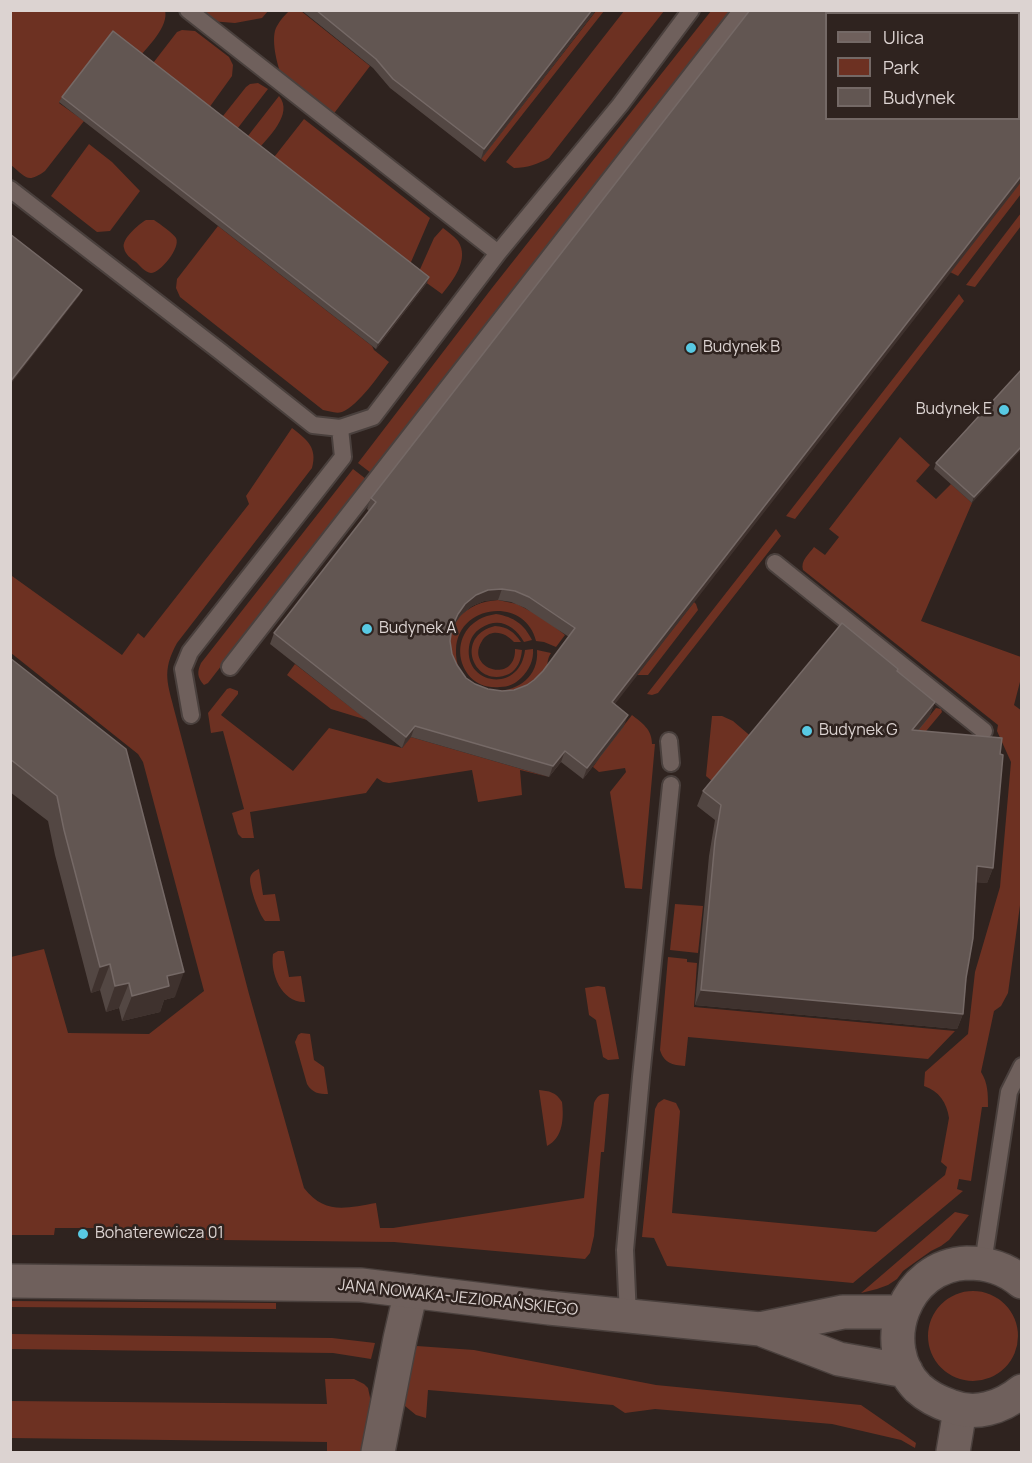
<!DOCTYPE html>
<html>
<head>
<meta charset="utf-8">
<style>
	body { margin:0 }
	#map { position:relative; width:1032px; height:1463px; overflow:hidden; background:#2f231f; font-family:Manrope,sans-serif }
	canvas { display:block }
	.frame { position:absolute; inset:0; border:12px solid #dcd3d1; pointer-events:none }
	.legend { position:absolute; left:825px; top:12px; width:195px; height:108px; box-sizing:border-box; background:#2f231f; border:2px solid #746966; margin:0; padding:8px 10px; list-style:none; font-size:18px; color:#dcd3d1 }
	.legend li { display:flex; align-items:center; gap:12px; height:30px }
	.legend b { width:30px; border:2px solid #746966 }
</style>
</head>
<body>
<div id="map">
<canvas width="1032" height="1463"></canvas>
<div class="frame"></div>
<ul class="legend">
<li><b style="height:8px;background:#6f605c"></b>Ulica</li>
<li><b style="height:16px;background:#6d3122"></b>Park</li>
<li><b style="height:16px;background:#625652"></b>Budynek</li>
</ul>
</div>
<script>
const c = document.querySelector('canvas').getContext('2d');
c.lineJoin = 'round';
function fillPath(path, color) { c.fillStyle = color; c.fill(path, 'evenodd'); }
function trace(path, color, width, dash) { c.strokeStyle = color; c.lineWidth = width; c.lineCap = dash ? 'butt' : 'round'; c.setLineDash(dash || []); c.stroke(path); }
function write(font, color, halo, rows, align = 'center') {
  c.font = font + ' Manrope,sans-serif'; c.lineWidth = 5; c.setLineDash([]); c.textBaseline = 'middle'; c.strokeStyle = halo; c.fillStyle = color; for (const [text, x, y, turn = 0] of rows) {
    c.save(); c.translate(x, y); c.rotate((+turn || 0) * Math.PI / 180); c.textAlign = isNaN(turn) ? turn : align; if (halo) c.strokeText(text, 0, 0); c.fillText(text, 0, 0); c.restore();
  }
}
const green = new Path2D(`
	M13,10H165C169,27 148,46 138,59L111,36L59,103L84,121L45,171C27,184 26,177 11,165L10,13Z
	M197,11H268L262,18L235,23L210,21Z
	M289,11H301L370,66L332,116L282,77C277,65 270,37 277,26C280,20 285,15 289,11Z
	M596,11H604L485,162L481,159Z
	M624,11H664L549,158C538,164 527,168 514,168L506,162Z
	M711,11H730L371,473L358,463L492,288Z
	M182,30L195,31L229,57L233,65L232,76L206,112L150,67L177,32Z
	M258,83L268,89L234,133L219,121L246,87L250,84Z
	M279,96C294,114 268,137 257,151L244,141Z
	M304,119L430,218L408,269L271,161Z
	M89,144L112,162L140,191L110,231L97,232L51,196Z
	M1021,181V194L958,276L950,272Z
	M1021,213V226L975,287L966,285Z
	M146,220H154C160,224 173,233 176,238C181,248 160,273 151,273C145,272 140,266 136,262C131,259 125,254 124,248C121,239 139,224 146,220Z
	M218,226L372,346L374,350L389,362C378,376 359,405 342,412C336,414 329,411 323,410L180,297L176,288L177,279Z
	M443,228C448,232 454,236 458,241C470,259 453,281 442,294L417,276L434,238Z
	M959,294L964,301L795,519L786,516Z
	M292,428C306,439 318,447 312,468L177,643C161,672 168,684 175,713L249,994L304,1188C325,1215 346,1208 376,1203L380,1228H393L584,1198L594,1103C597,1096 601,1093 609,1094L604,1152H601L594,1236L590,1253L585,1259L394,1242L135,1239L113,1235L107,1228H55L54,1235H11V957L44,949L68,1033L149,1034L204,991L143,762L138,754L11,653V577L12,576L122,655L138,633L144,638L249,504L246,496Z
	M900,437L930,465L916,481L936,499L951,484L972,503L921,621L1021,657V678L1014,705L1022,711L1021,898L1008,993L1001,1006L994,1011L981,1072C988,1083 988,1094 988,1107H982L971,1181L959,1179L957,1189L963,1191L853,1283L667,1266L654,1238L642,1237L655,1109L658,1103L664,1099L676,1103L680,1111L672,1213L876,1232L945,1175L947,1167L941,1162L949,1118C947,1103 939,1091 924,1086L925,1072L968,1034L975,972L1000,887L1011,762L997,731L998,725L803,570C800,561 809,554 814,547L825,555L839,537L829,529Z
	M353,469L366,479L208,683L204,685C197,677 197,672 201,663Z
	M776,529L781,536L658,693L652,695L647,694Z
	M498,600L517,604L530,611L532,609L565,635L556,647L544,642L536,641C525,596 457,604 456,650C454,706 541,703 537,650L551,653C548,658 548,660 547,666C546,671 542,678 539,682C528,695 511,704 494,702C429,696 430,604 498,600Z
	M694,602L696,604L698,610L648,675H637Z
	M496,614C514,617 524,624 532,640L524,642C515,626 499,616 481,628C474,632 470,639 469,647C464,685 520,694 525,650L533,649C534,660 529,670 521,678C515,684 508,687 500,687C454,692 442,622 496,614Z
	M495,626C508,627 514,632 521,642H514C508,636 502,632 493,633C488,634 484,637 482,641C464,669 516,685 515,649L522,650C521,660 518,669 509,674C474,690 453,636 495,626Z
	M295,664L367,720L331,709L287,675Z
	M230,688L238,691V694L221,715L293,771L329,728L402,748L411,737L549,777L520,770L522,795L478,802L472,770L389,783L383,782L377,778L366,793L250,812L254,838H242L238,834L232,813L244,809L223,731L211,733L208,713L227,689Z
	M936,708L941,709L942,712L847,826L753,816L706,776L712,716H722L733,721L754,739L843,822Z
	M632,715C642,723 652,729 652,744H655L642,889L625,888L610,792L626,772L625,768L599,772L593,767L600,757V756Z
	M259,869L263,895L275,894L280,921H265C259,914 250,889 250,880C250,874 254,871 259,869Z
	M675,904L703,906L698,953L670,950Z
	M278,951H284L289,977L301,976L305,1002C282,1003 270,974 273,954Z
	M668,957L687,959V962L697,963L694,1007L955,1031L928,1059L688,1037L685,1066C672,1065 664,1063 660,1050Z
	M598,986L605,987L619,1059L608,1060L603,1057L596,1020L589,1015L585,988Z
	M301,1033L310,1034L314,1060L324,1067L328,1094C319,1094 312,1093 307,1084L295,1042L298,1035Z
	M539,1090C549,1091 556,1092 562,1102C564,1118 563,1138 547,1146Z
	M955,1212L969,1215L949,1240L941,1246L931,1251L914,1263L903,1271L897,1279L888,1285L877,1289L861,1293Z
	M928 1336a45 45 0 1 1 90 0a45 45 0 1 1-90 0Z
	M11,1301L276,1303V1309L11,1307Z
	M11,1334L332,1338L375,1343L371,1359L333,1353L11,1349Z
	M417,1346L474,1350L656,1385L861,1405L916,1443L915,1448L901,1440L832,1424L655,1409L625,1413L613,1405L428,1390L426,1418L416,1415L405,1406L401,1394L406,1362Z
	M325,1379H354L364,1384L368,1388L371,1402L364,1450L362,1452H327V1442L11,1438V1401L327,1404Z`);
const service = new Path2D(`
	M188,10L498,253
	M10,189L221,352L313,425L340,428L373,417L498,253L620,105L691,10
	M775,563L984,731
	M230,667L742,10
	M191,715L183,669L190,652L343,457L340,428
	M669,741L671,763
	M983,1263L1009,1092L1022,1066
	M628,1316L625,1250L641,1077L671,785`);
const minor = new Path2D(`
	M378,1452L400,1339L411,1291
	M953,1452L960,1410`);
const tertiary = new Path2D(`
	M10,1281L361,1285L549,1308L760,1329L839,1359L906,1371
	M1022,1282C1005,1268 988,1263 967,1263C905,1265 875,1345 918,1388C928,1397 938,1402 950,1406C975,1416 1001,1408 1022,1391
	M760,1329L843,1312H902`);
const wall = new Path2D(`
	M301,10H596L481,159L390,88L373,68Z
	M750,10L615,704L624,726L583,779L561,762L549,777L411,737L402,748L270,644L274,633L369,511L367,509L371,498ZM491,600H498L511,602L525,608L569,637L543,671L534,680L527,685L514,690L502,691L488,689L475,684L466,678L457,665L452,654L450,641L452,629L454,625L461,615L472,606L484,601Z
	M998,10H1022V20L1018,24V14H1002Z
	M62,97L427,283L376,349L59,102Z
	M1022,369L972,503L934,469L936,463Z
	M10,658L175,997L164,1000L160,1012L122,1021L119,1008L106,1012L100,990L91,993L55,855L48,821L10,792Z
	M898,669L897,671L935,702L929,717L918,731L1000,754L993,868L987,883L976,882L963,1014L957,1029L695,1005L709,856L715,820L697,806L703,791Z`);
const shadedWall = new Path2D(`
	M592,10H596L481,159L484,149Z
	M1022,15V20L1018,24V22Z
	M1022,175V181L608,713L612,702Z
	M429,277L427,283L376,349L378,343Z
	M82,290L80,295L10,385V382Z
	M1022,446V449L972,503L974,497Z
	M502,589L498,600L484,601L472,606L461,615L454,625L448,638L458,614L465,604L476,595L488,590Z
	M935,702L929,717L906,745L912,730Z
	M628,715L624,726L583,779L587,768Z
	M415,726L411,737L402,748L406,737Z
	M565,751L561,762L549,777L553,766Z
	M977,866L993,868L987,883L971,882Z
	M110,964L100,990L91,993L100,967Z
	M184,972L175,997L164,1000L160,1012L122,1021L132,996L167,976Z
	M129,983L119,1008L106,1012L115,986Z
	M701,990L963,1014L957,1029L695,1005Z`);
const building = new Path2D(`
	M316,10H592L484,149L393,79L376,59Z
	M750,10H880L884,14H826V118H1018L1022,120V175L612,702L628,715L587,768L565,751L553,766L415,726L406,737L274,633L376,502L371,498ZM502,589L515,591L529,597L575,628L543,671L534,680L527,685L514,690L502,691L488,689L475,684L466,678L457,665L452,654L450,641L452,627L458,614L465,604L476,595L488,590Z
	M1013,10H1022V15L1020,16L1018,14H1017Z
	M113,31L429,277L378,343L62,97Z
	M10,234L82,290L10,382Z
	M1022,369V446L974,497L936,463Z
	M842,623L898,669L897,671L935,702L912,730L1002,738L1000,754L1003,755L993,868L977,866L973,938L966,978L963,1014L701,990L715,841L721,805L703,791Z
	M10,658L126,749L184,972L167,976L169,986L132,996L129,983L115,986L110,964L100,967L64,830L57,796L10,759Z`);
const markers = [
	[691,348,6,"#58c9e3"],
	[1004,410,6,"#58c9e3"],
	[367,629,6,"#58c9e3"],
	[807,731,6,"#58c9e3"],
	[83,1234,6,"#58c9e3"]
];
const poiNames = [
	["Budynek B",703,348],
	["Budynek E",992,410,"right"],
	["Budynek A",379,629],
	["Budynek G",819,731],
	["Bohaterewicza 01",95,1234]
];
const streetNames = [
	["JANA NOWAKA-JEZIORAŃSKIEGO",458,1298,6]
];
fillPath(green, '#6d3122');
trace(service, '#4a403d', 20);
trace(minor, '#4a403d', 36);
trace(tertiary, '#4a403d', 36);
trace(service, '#6f605c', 16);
trace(minor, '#6f605c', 33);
trace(tertiary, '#6f605c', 33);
fillPath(wall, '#534743');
fillPath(shadedWall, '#3f322e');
fillPath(building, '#625652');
trace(building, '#756966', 1.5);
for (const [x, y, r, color] of markers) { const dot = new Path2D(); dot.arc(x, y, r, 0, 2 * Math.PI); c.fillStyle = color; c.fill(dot); trace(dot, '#2f231f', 2); }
write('16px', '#dcd3d1', '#2f231f', poiNames, 'left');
write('16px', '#dcd3d1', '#2f231f', streetNames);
</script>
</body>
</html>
